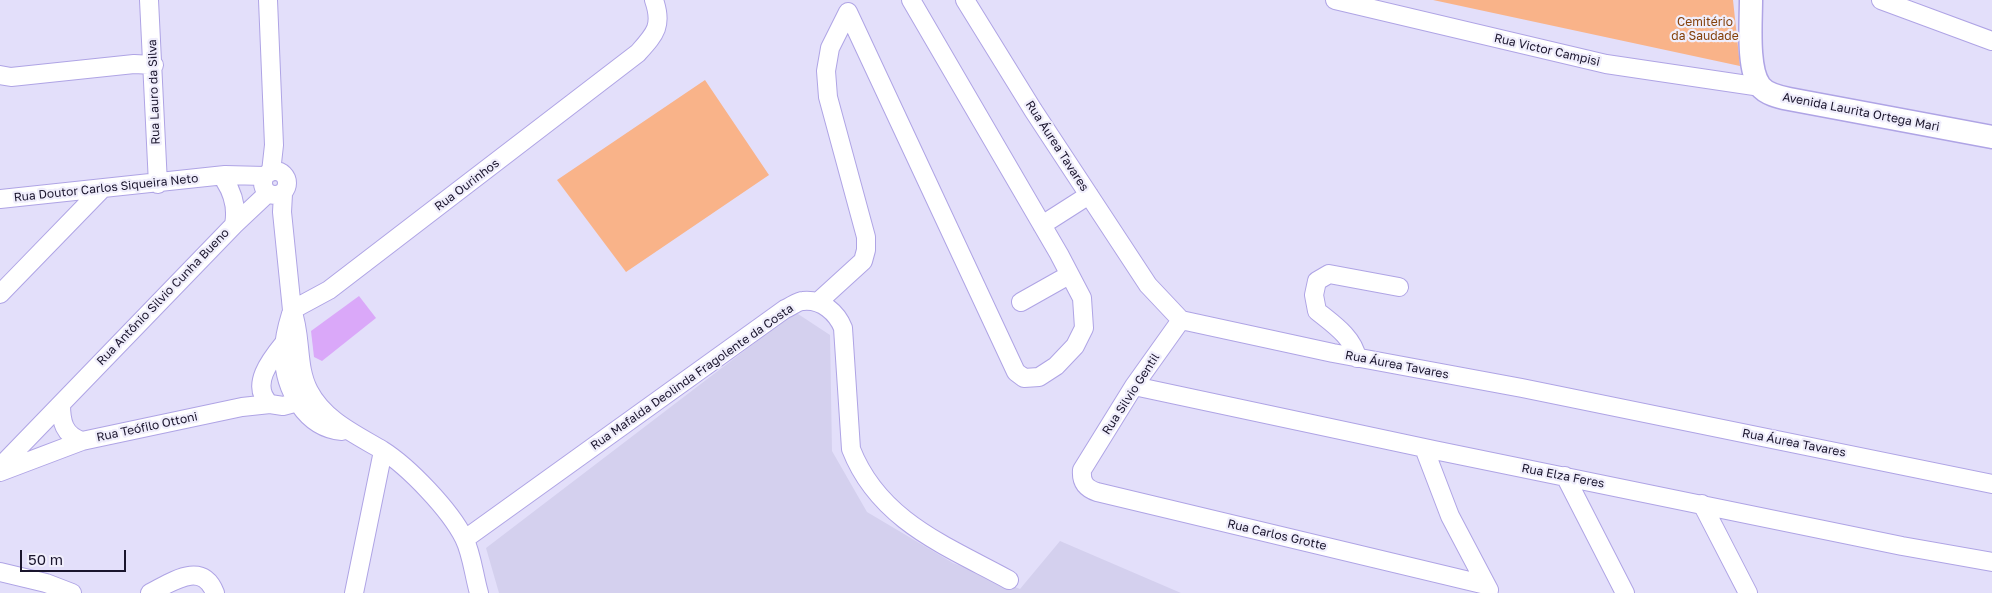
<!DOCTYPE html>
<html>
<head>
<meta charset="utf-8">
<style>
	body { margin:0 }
	#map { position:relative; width:1992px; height:593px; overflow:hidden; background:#e3dffa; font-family:"Golos Text",sans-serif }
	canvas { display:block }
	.scale { position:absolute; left:20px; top:550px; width:106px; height:22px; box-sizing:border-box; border:2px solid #1a152d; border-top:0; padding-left:6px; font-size:15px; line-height:18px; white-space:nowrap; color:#1a152d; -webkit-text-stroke:4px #f0eefc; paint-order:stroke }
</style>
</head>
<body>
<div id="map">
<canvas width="1992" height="593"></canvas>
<div class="scale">50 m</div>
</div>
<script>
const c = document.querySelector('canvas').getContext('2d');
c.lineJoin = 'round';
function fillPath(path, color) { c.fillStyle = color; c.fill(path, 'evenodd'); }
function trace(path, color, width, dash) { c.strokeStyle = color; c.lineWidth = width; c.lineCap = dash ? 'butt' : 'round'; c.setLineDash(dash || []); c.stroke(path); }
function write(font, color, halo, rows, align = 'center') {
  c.font = font + ' "Golos Text",sans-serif'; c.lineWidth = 4.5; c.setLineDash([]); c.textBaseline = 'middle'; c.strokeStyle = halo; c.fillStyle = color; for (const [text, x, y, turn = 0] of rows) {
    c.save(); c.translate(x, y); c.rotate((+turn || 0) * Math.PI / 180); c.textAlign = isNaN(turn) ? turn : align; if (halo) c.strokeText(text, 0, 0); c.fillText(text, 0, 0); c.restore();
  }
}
const built = new Path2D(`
	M795,312L830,335L832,451L867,512L953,563L1020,589L1060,541L1181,593H499L486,548Z`);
const green = new Path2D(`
	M1433,0H1733L1740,66Z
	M705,80L769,175L626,272L557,180Z`);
const building = new Path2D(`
	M359,296L376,318L322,361L314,357L311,331Z`);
const minor = new Path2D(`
	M149,0L158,184
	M268,0L274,145L271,172
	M965,0L1033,110L1148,285L1181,320L1333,353L1522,388L1992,484
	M1335,0L1606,64L1761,87
	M1881,0L1992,41
	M0,75L11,77L134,64L154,65
	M263 183a12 12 0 1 1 24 0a12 12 0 1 1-24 0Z
	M225,181C234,195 237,209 234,225
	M283,194L282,212L292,310C302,336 296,367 309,391C324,420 355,434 382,450C409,467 450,510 464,538C472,554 474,576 479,593
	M0,199L225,175L265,176
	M1042,225L1089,195
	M0,294L101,190
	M818,302L863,261L866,250V237L828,97L826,71L830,48L848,12L1016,372L1024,378L1039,377L1056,366L1075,346L1084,328L1082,298L1059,254L911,0
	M1021,302L1069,275
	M292,310L329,290L638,53C655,34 663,26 654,0
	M291,314C287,327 283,341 284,355C284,388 305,428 342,431
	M1181,320L1134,386L1082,470C1081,482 1085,488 1097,492L1486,585
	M1357,358C1353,337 1333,324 1317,311L1314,295L1317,281L1329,274L1399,287
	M1134,386L1434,450L1902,546L1992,562
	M61,404C61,422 64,435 82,441
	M270,404C249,386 271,359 284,343
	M1424,448L1450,516L1489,590
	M0,467L234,225L268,193
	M0,472L82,441L242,407L270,404L283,406L298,402L301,392L296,377
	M1565,476L1625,593
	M1702,504L1748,593
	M465,539L785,309C791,307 797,301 803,301C822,299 837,313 843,328L851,449C879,521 947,546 1009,580
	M0,572L46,583L72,593
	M150,593C172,582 202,560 215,593
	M354,593L383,451`);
const major = new Path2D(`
	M1751,0C1751,22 1747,69 1760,86C1766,94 1779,97 1789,99L1992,137`);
const parkNames = [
	["Cemitério",1705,22],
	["da Saudade",1705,36]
];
const streetNames = [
	["Rua Victor Campisi",1547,50,13],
	["Rua Lauro da Silva",154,92,-92],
	["Avenida Laurita Ortega Mari",1861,112,11],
	["Rua Áurea Tavares",1057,146,57],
	["Rua Ourinhos",467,185,-37],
	["Rua Doutor Carlos Siqueira Neto",106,188,-6],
	["Rua Antônio Silvio Cunha Bueno",163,297,-46],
	["Rua Áurea Tavares",1397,365,11],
	["Rua Mafalda Deolinda Fragolente da Costa",692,377,-35],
	["Rua Silvio Gentil",1131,394,-57],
	["Rua Teófilo Ottoni",147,427,-12],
	["Rua Áurea Tavares",1794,443,11],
	["Rua Elza Feres",1563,476,11],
	["Rua Carlos Grotte",1277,535,13]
];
fillPath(built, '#d4d0ee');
fillPath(green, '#f9b389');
fillPath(building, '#daa8f9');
trace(minor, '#afa4e5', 20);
trace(major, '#afa4e5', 25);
trace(minor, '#fff', 18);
trace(major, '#fff', 22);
write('12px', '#83400b', '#f0eefc', parkNames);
write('12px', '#1a152d', '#f0eefc', streetNames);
</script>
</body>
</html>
